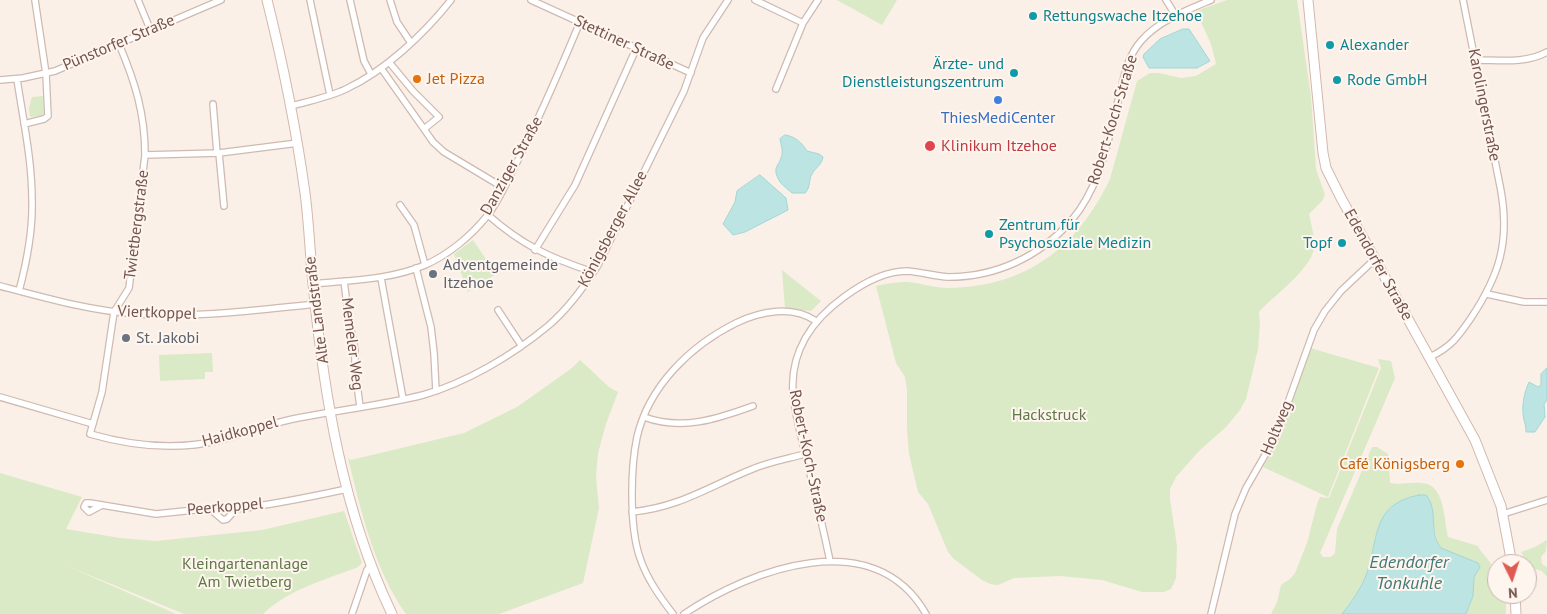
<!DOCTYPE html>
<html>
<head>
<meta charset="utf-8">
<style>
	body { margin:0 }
	#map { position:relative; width:1547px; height:614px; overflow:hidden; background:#fbf0e7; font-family:"PT Sans",sans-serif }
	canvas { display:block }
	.north { position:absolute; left:1487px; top:554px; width:50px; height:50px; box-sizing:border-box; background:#fef5ee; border:1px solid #c7b5ae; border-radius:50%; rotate:176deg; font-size:14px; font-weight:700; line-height:20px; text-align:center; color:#74544d }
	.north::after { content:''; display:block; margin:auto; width:18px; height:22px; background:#df5a52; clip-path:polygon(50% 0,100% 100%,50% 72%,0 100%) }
</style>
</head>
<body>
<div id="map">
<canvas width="1547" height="614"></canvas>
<div class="north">N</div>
</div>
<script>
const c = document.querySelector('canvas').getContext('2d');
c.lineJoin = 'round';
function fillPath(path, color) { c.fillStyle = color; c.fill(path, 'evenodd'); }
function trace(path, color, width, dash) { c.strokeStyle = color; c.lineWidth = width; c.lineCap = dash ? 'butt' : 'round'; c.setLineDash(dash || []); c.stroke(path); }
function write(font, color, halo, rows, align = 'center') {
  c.font = font + ' "PT Sans",sans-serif'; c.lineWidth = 4; c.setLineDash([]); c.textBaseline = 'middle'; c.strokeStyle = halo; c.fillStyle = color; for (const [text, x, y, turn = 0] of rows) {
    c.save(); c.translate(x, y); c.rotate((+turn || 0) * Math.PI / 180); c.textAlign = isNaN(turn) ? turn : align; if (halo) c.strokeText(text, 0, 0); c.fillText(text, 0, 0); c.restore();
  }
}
const green = new Path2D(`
	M837,0H897L882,25Z
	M1227,0H1297L1311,97L1316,169L1325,195L1322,201L1309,214C1311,224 1315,237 1314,248C1311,270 1273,296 1259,312L1260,323L1258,349L1246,399L1240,410L1226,427L1199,451L1176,477L1170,489V499L1177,546L1176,578L1171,589L1164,592H1142L1102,580L1060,576L1014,578L998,585L990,584L982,580L954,559L948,552L928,504L918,492L909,454L907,429V390L905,377L896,363L876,286C886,284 896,282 907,282C921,283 934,288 948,288C1026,287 1077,248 1110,179L1137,81L1150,73H1159L1181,78L1196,76L1216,64L1211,44L1196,11Z
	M43,96L44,114L40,116L30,117L29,108L32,97Z
	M473,240L496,274L468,292L454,254Z
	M782,270L821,301L811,311L785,308Z
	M1310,348L1379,368L1328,497L1263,467L1279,440Z
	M212,353L213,372H205V379L160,381L159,355Z
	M1378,359L1391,361L1395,378L1320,553L1323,557H1331L1335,553L1337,529L1372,447H1377L1388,454L1390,483C1401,485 1410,482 1421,483C1445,483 1444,520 1448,537L1478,546C1481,553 1487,557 1491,564L1487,576L1497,585V594H1506V614H1466L1473,596V577L1480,567L1478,563L1441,549L1438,544L1433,523L1419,495C1370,505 1379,540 1365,578C1360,590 1350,604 1342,614H1271L1277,602L1281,585L1291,578L1295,573L1307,543L1317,504L1320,497L1329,498L1381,368Z
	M580,360L609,387L618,392L606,424L598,453L596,477L599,508L583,583L499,614H406C374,569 361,511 348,458L351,460L464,433L517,407L572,368Z
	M0,473L82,497L66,529L120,538L156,541L262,530L344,511L362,563L358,567C325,580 289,589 263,614H184L65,565L176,614H0Z
	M1547,540L1546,551L1541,557L1542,564L1547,567V577L1542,571L1529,567L1521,552L1535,547Z`);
const water = new Path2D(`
	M1183,29H1189L1210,61L1197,68H1149L1143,57L1144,54L1160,39Z
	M785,135C795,136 802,143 807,151L819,154L823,157C822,165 815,168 812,174C808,181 811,187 805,193H792C788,189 783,186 780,182C771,167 779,167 782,155C783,150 781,145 780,139Z
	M760,175L786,198L788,210L745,232L733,235L723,224L735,202L737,191Z
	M1547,368V400L1544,404L1545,417L1535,432H1526C1526,427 1525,424 1524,420C1521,407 1524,393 1529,382L1538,387L1541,385V374Z
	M1419,495H1426C1439,510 1428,532 1441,548L1478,563L1480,567L1474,577L1473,596L1466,614H1342C1350,604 1360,590 1365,578C1380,540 1369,505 1419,495Z`);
const street = new Path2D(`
	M138,0L150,29
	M310,0L330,95
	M350,0L364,61L371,74
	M390,0L397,22L411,43
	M531,0L691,73
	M755,0L803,23
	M1166,0L1176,16
	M119,44C135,82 145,113 145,155L129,288L114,312L102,392L90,434C132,446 177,451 220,440C245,434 268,424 293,419C336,410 380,406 423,395C466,383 513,355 548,326C568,309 584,287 598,265L684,91L703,38L728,0
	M1476,60C1499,60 1526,64 1547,52
	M381,68L424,129L439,117L413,91L389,62
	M17,79C23,119 32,160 32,200C33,232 27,261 19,291
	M0,80L23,78L55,71L221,0
	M776,89L803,23L818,0
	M213,104L217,153
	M291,106C310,101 329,97 346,89C385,71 425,33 451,0
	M24,124L44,119L48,116L46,74L35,0
	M424,129L433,142L444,152L504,188
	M219,153L224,206
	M145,155L219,153L298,143
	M400,205L414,225L425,265
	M488,215C522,245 550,258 593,272
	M535,250L575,185L636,49
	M416,268L431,327L434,353L436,391
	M381,278L403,399
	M344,281L349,320L355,350V369L360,407
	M313,284C350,280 390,280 425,265C448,255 471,236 487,216C499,201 507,181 516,164C540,117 560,70 580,22
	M0,286C45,298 91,311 137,314C197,318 256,310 316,304
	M1487,294L1524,302H1547
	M498,310L521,345
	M1430,357C1451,347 1458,337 1471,318C1499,276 1510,242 1501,191L1463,0
	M0,397L93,424
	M644,417C682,431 717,419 753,406
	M102,505L89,512L84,507L86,503H90L156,514L223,507C227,507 231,509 235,509C273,505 310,497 347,489
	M210,509L223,520L227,519L237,508
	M632,512C680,507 708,487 750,470C768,462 787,459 805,454
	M1503,514L1547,500
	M830,561C823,528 815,494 807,461C802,439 795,416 793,393C790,352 812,320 844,297C863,283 884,271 907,271C921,272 934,276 948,277C996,277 1039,257 1071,221C1101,186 1108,140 1119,97C1124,77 1127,57 1141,41C1158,21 1187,10 1211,0
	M352,614L367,570L371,565
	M673,614C660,597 647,579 640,558C633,538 632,516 632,494C632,475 633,456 637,437C649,386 690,346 736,323C761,311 792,305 816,321
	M684,614C751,569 874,523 926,614
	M1211,614L1235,514L1246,488L1276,436L1314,330L1325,311L1341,291L1375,259`);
const secondary = new Path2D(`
	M267,0C283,64 296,128 305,193C309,223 310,254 313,284C324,396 343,512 392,614
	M1308,0L1323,153L1326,168L1341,198L1475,440L1501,506L1512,564
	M1515,594L1516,614`);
const markers = [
	[1033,16,5,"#0f9aa8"],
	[1330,45,5,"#0f9aa8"],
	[1014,73,5,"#0f9aa8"],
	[417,79,5,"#e8710a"],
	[1337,80,5,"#0f9aa8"],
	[998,100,5,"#3f7fe0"],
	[930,146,6,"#e0444e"],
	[989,234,5,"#0f9aa8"],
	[1342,243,5,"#0f9aa8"],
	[433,274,5,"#6b7280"],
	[126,338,5,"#6b7280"],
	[1460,464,5,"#e8710a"]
];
const cultureNames = [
	["Rettungswache Itzehoe",1043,16],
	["Alexander",1340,45],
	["Ärzte- und",1004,64,"right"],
	["Dienstleistungszentrum",1004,82,"right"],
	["Rode GmbH",1347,80],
	["Zentrum für",999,225],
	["Psychosoziale Medizin",999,243],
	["Topf",1332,243,"right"]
];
const streetNames = [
	["Pünstorfer Straße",119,43,-23],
	["Stettiner Straße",624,43,25],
	["Karolingerstraße",1484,105,79],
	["Robert-Koch-Straße",1113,120,-73],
	["Danziger Straße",512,166,-61],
	["Twietbergstraße",137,225,-83],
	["Königsberger Allee",613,229,-62],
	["Edendorfer Straße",1378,265,61],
	["Alte Landstraße",317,310,-97],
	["Viertkoppel",157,313,2],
	["Memeler Weg",352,344,83],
	["Holtweg",1277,428,-67],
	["Haidkoppel",240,432,-15],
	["Robert-Koch-Straße",808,456,78],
	["Peerkoppel",225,507,-5]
];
const foodNames = [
	["Jet Pizza",427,79],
	["Café Königsberg",1450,464,"right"]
];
const shopNames = [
	["ThiesMediCenter",998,118]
];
const healthNames = [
	["Klinikum Itzehoe",941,146]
];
const worshipNames = [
	["Adventgemeinde",443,265],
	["Itzehoe",443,283],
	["St. Jakobi",136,338]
];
const parkNames = [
	["Hackstruck",1049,415],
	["Kleingartenanlage",245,564],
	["Am Twietberg",245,582]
];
const waterNames = [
	["Edendorfer",1409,563],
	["Tonkuhle",1409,584]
];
fillPath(green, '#dae9c6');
fillPath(water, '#bce4e3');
trace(water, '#a3d6d5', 1);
trace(street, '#cfb9b1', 8);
trace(secondary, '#d2b8ae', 11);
trace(street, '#fff', 5.5);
trace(secondary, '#fff', 9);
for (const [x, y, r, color] of markers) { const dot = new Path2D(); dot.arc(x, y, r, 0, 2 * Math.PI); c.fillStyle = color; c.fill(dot); trace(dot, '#fef5ee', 2); }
write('16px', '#0d838f', '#fef5ee', cultureNames, 'left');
write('16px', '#74544d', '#fef5ee', streetNames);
write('16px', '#c56008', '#fef5ee', foodNames, 'left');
write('16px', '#366cbe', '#fef5ee', shopNames);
write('16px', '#be3a42', '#fef5ee', healthNames, 'left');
write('16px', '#5b616d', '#fef5ee', worshipNames, 'left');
write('16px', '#5e7945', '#fef5ee', parkNames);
write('italic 18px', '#417878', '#fef5ee', waterNames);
</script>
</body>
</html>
